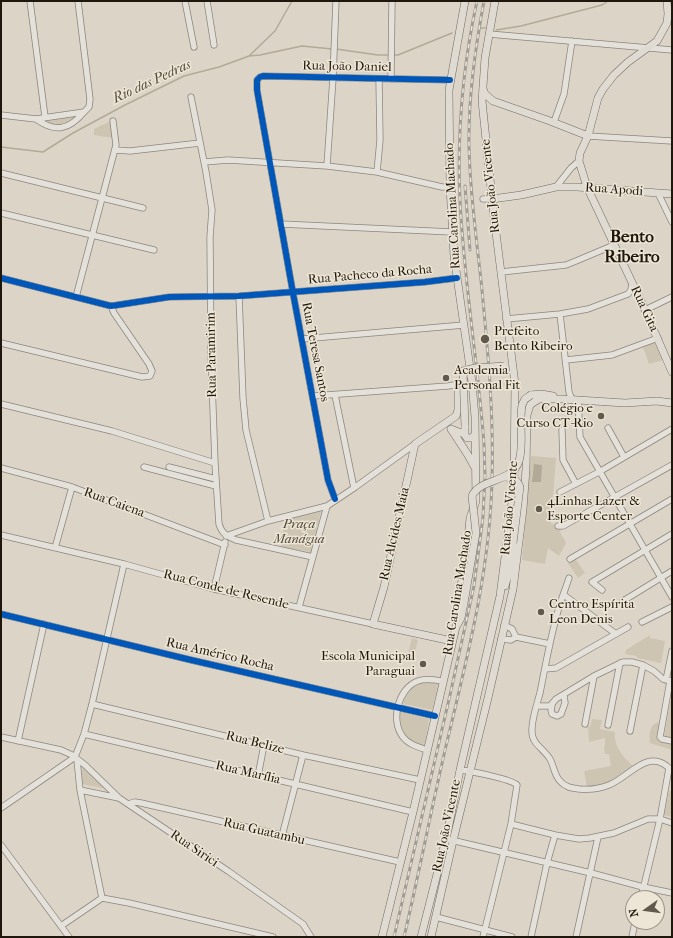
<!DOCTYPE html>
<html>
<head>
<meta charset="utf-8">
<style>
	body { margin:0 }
	#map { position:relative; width:673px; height:938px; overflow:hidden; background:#dcd4c7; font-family:"IM FELL French Canon",serif }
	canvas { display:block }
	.frame { position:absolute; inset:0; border:2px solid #20170c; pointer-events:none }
	.north { position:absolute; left:625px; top:890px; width:40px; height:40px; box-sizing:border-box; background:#ede5d5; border:1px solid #9b9385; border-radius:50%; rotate:256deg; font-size:11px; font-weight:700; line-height:16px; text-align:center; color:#20170c }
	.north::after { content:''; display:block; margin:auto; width:14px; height:18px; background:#62594d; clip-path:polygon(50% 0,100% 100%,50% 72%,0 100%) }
</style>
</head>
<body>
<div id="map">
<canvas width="673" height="938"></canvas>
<div class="frame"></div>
<div class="north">N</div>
</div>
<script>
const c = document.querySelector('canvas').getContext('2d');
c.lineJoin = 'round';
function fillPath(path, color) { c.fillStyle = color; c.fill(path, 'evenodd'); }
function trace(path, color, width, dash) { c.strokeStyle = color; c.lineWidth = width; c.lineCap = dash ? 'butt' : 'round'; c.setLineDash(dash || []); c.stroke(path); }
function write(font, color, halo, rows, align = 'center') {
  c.font = font + ' "IM FELL French Canon",serif'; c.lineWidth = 3; c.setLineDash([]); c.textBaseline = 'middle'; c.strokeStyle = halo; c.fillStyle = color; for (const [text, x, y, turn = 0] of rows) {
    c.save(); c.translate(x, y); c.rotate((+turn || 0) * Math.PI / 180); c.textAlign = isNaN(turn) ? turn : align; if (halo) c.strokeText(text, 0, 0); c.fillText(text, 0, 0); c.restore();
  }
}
const green = new Path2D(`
	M74,115L76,119L58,127L46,123V121L50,119Z
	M111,121L113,138L94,135V129Z
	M653,342L656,344L664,360L649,364L643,347Z
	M531,456L556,458L551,523L561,528L560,532L566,543L559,556L548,548L545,564L522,560Z
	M321,511L311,552L281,547L285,519Z
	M575,558L585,573L578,578L568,563Z
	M650,635V638L665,641L661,663L637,658V656L625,654L626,650Z
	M412,638L418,640L414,655L408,654Z
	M428,682L436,683L438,685L432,710L404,704L403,701C407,688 416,683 428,682Z
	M672,692V739L664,737Z
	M401,712L429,719L425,743L424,745C405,745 400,729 399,714Z
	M592,719L602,720L600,729L615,732C613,746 624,758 633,766L608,783L587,787L584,771L611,766L609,754H605L604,747L605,746V738L589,742L588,726L590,727Z
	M658,722L661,727L659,738L672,741V750L650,743C649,735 649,725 658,722Z
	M82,765L106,789L82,784Z
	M669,791H672V817L664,815Z`);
const water = new Path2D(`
	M534,464L542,465L541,482H532Z`);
const stream = new Path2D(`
	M481,28H485
	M496,30L521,26L602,5L608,1
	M336,49L378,55H390
	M393,55H398L452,33
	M249,56L260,55L302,46L332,49
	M1,147L43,152L73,133L125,105L184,76L219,67L249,56L275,31L292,1`);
const minor = new Path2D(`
	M30,1L45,117
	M185,1L194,47
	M207,1L214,45
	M489,34L672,50
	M391,79L392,1
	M191,97L206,172L212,210L210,237L211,354L215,463L219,524C222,534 227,536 236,540L313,557
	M1,115L36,119L84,112L89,107L90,99L78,1
	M36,119C55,133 69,130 84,112
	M554,122L564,94L572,41
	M588,136L672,141
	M115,150L130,151L200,143
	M204,162L228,160L327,166L377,172L442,187H450
	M327,166L333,78L336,1
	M377,172L380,140L379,79
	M1,173L143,208
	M556,187L571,168L579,161
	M658,193L672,222
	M483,199H492
	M1,213L154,250
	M281,224L452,232
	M501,272L566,265L576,261L614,245
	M1,278L111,306L169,297L239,296L425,282L457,278
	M239,296L243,398L246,430L268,521
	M76,297L116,145L113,121
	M645,310L672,297
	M560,314L569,392L572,400
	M506,319L560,314L588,309L628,294L631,290L632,283
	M302,339L464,325
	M1,343L142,377L150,376L152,371L149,364L114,313L111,306
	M566,360L612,355L658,338
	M335,395L354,488
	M313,396L448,386L460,384
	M578,400L580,437L672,597
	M1,404L112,431L215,463
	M608,428L624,457
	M562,430L563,460L576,484
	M144,467L216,486
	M169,467L216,479
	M1,468L72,487L225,545
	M560,492L599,472L672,429
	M335,499L328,480L293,293L257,90V80L260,77L263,76L450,80
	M558,526H563L672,465
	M1,535L124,564L214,589L373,624
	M226,536L268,521L327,506
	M55,548L72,487
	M570,559L672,499
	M569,578C566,587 563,595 560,604C551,633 546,663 540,693C537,704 531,721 532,732C532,744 544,749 550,759C554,766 554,775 560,781C565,787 571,788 579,789C589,790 599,789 609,785C630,777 649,745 672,771
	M214,589L225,542
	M602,590L592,582L672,534
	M564,595L616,634
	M623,601L672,571
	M299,607L327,506L354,488L415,444
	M1,614L191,660L435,716
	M642,622L672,607
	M504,625L512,629L516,637
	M501,639L511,640L516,637L550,644
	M545,669L556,668L628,627
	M666,680L672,651
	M670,681L660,737L662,739L672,741
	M92,704L303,755L420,780
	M552,705L551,710L552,714L557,716L561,714L565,703L564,695
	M537,706H550L556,699L594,676L623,662H632L643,665L654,671L663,679L672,681
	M585,724L594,676
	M608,725L620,663
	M630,731L643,665
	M84,734L413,812
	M1,737L61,750L72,755L85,765L119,798L228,871L303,924L311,937
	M18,741L44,624
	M427,750C418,747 408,744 403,737C390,721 398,688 418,681C426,678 434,680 443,681
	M75,757L84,734L92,704L124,564
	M77,760L80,790L102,898
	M460,770C470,771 511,779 517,785L511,824L483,937
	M258,776L264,745
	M80,790L119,798
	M128,804L135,802L141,803L400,862
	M1,808L75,757
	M511,824L555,835L579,839L590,838L614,833L648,819H660L672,823
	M282,836L303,755
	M451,840L591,873L643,887L672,893
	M1,845L69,937
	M102,898L129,903L273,937
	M641,898L660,819L669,768
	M436,917L512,937
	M61,926L102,898
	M531,937L547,863L555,835
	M576,937L598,837
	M632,937L635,922`);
const major = new Path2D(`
	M667,1L668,14L667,23L657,41L628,62L614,75L603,89L598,98L588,136L580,153L579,161L587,187L645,310L672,372
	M483,89L485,94L493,101L550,121L588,136
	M492,199L521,195L556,187H577L672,194
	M531,395L541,394L553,396
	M465,427V435L467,438H471L475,435
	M451,429L468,455L474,466
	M451,429L461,433L465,431
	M505,586L508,575L513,543
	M456,627L461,618L464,603
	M452,641L373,624L384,587L415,444L456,416L458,410V390L464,377
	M382,937L413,812L456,627V617L467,549L470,518L476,501L475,417L472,382L454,256L450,187L449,90L465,1
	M421,937L446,839L460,770L500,596L514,487L515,384L494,217L482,101L485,58L495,1
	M431,937L453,841L488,698L513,589L523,509L526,469L527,415L530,405L534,402L539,399H562L625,403L657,401L672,403`);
const rail = new Path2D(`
	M465,186L470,250
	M394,937L450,695L474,586L483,517L485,476L484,444C478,363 464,282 460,200C457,135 463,65 477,1
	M404,937C419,874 431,810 446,746C467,658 490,571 492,480C494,416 488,353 482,290C477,242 470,195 469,147C468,98 475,49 484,1`);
const majorBridge = new Path2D(`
	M465,426L463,371L475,368L504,366
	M504,477C512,477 517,479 520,487L513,543
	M464,603L476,533L472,496C480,478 512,483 519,461C524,446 519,422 522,405L525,399L531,395`);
const cycleway = new Path2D(`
	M1,278L111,306L169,297L239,296L425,282L457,278
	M335,499L328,480L293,293L257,90V80L260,77L263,76L450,80
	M1,614L191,660L435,716`);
const markers = [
	[485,339,5,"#62594d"],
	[446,378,4,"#62594d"],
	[601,416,4,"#62594d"],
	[539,509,4,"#62594d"],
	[541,612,4,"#62594d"],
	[423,664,4,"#62594d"]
];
const streetNames = [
	["Rua João Daniel",347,67,1],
	["Rua João Vicente",491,186,-96],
	["Rua Apodi",614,190,4],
	["Rua Carolina Machado",453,206,-93],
	["Rua Pacheco da Rocha",370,275,-5],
	["Rua Gita",644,309,65],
	["Rua Teresa Santos",315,352,79],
	["Rua Paramirim",212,355,-91],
	["Rua Caiena",114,503,20],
	["Rua João Vicente",510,508,-85],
	["Rua Alcides Maia",395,534,-77],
	["Rua Conde de Resende",226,590,14],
	["Rua Carolina Machado",458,593,-81],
	["Rua Américo Rocha",220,655,13],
	["Rua Belize",255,743,14],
	["Rua Marília",248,773,13],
	["Rua João Vicente",447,826,-78],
	["Rua Guatambu",264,832,13],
	["Rua Sirici",194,849,34]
];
const poiNames = [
	["Prefeito",494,332],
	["Bento Ribeiro",494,347],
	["Academia",454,371],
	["Personal Fit",454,386],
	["Colégio e",593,409,"right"],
	["Curso CT-Rio",593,424,"right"],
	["4Linhas Lazer &",547,502],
	["Esporte Center",547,517],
	["Centro Espírita",549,605],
	["Leon Denis",549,620],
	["Escola Municipal",415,657,"right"],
	["Paraguai",415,672,"right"]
];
const parkNames = [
	["Praça",299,525],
	["Manágua",299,540]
];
const waterNames = [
	["Rio das Pedras",152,82,-25]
];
const districtNames = [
	["Bento",632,238],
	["Ribeiro",632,258]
];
fillPath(green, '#cec4b2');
fillPath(water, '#b3a997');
trace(stream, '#b3a997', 1.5);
trace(minor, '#8b867d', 7);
trace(major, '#716c63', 8);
trace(minor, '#e4e0da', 5.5);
trace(major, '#dfdbd3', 7);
trace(rail, '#9f9b95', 3);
trace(rail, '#ede5d5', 1.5, [4.5]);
trace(majorBridge, '#716c63', 8, []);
trace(majorBridge, '#dfdbd3', 7);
trace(cycleway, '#0057b8', 6);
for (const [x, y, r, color] of markers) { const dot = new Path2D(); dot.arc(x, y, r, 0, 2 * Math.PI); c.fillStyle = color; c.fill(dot); trace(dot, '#ede5d5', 1.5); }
write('13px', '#20170c', '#ede5d5', streetNames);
write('13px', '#20170c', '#ede5d5', poiNames, 'left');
write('italic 13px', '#514739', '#ede5d5', parkNames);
write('italic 14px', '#544a3b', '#ede5d5', waterNames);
write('bold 17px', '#20170c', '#ede5d5', districtNames);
</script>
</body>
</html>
